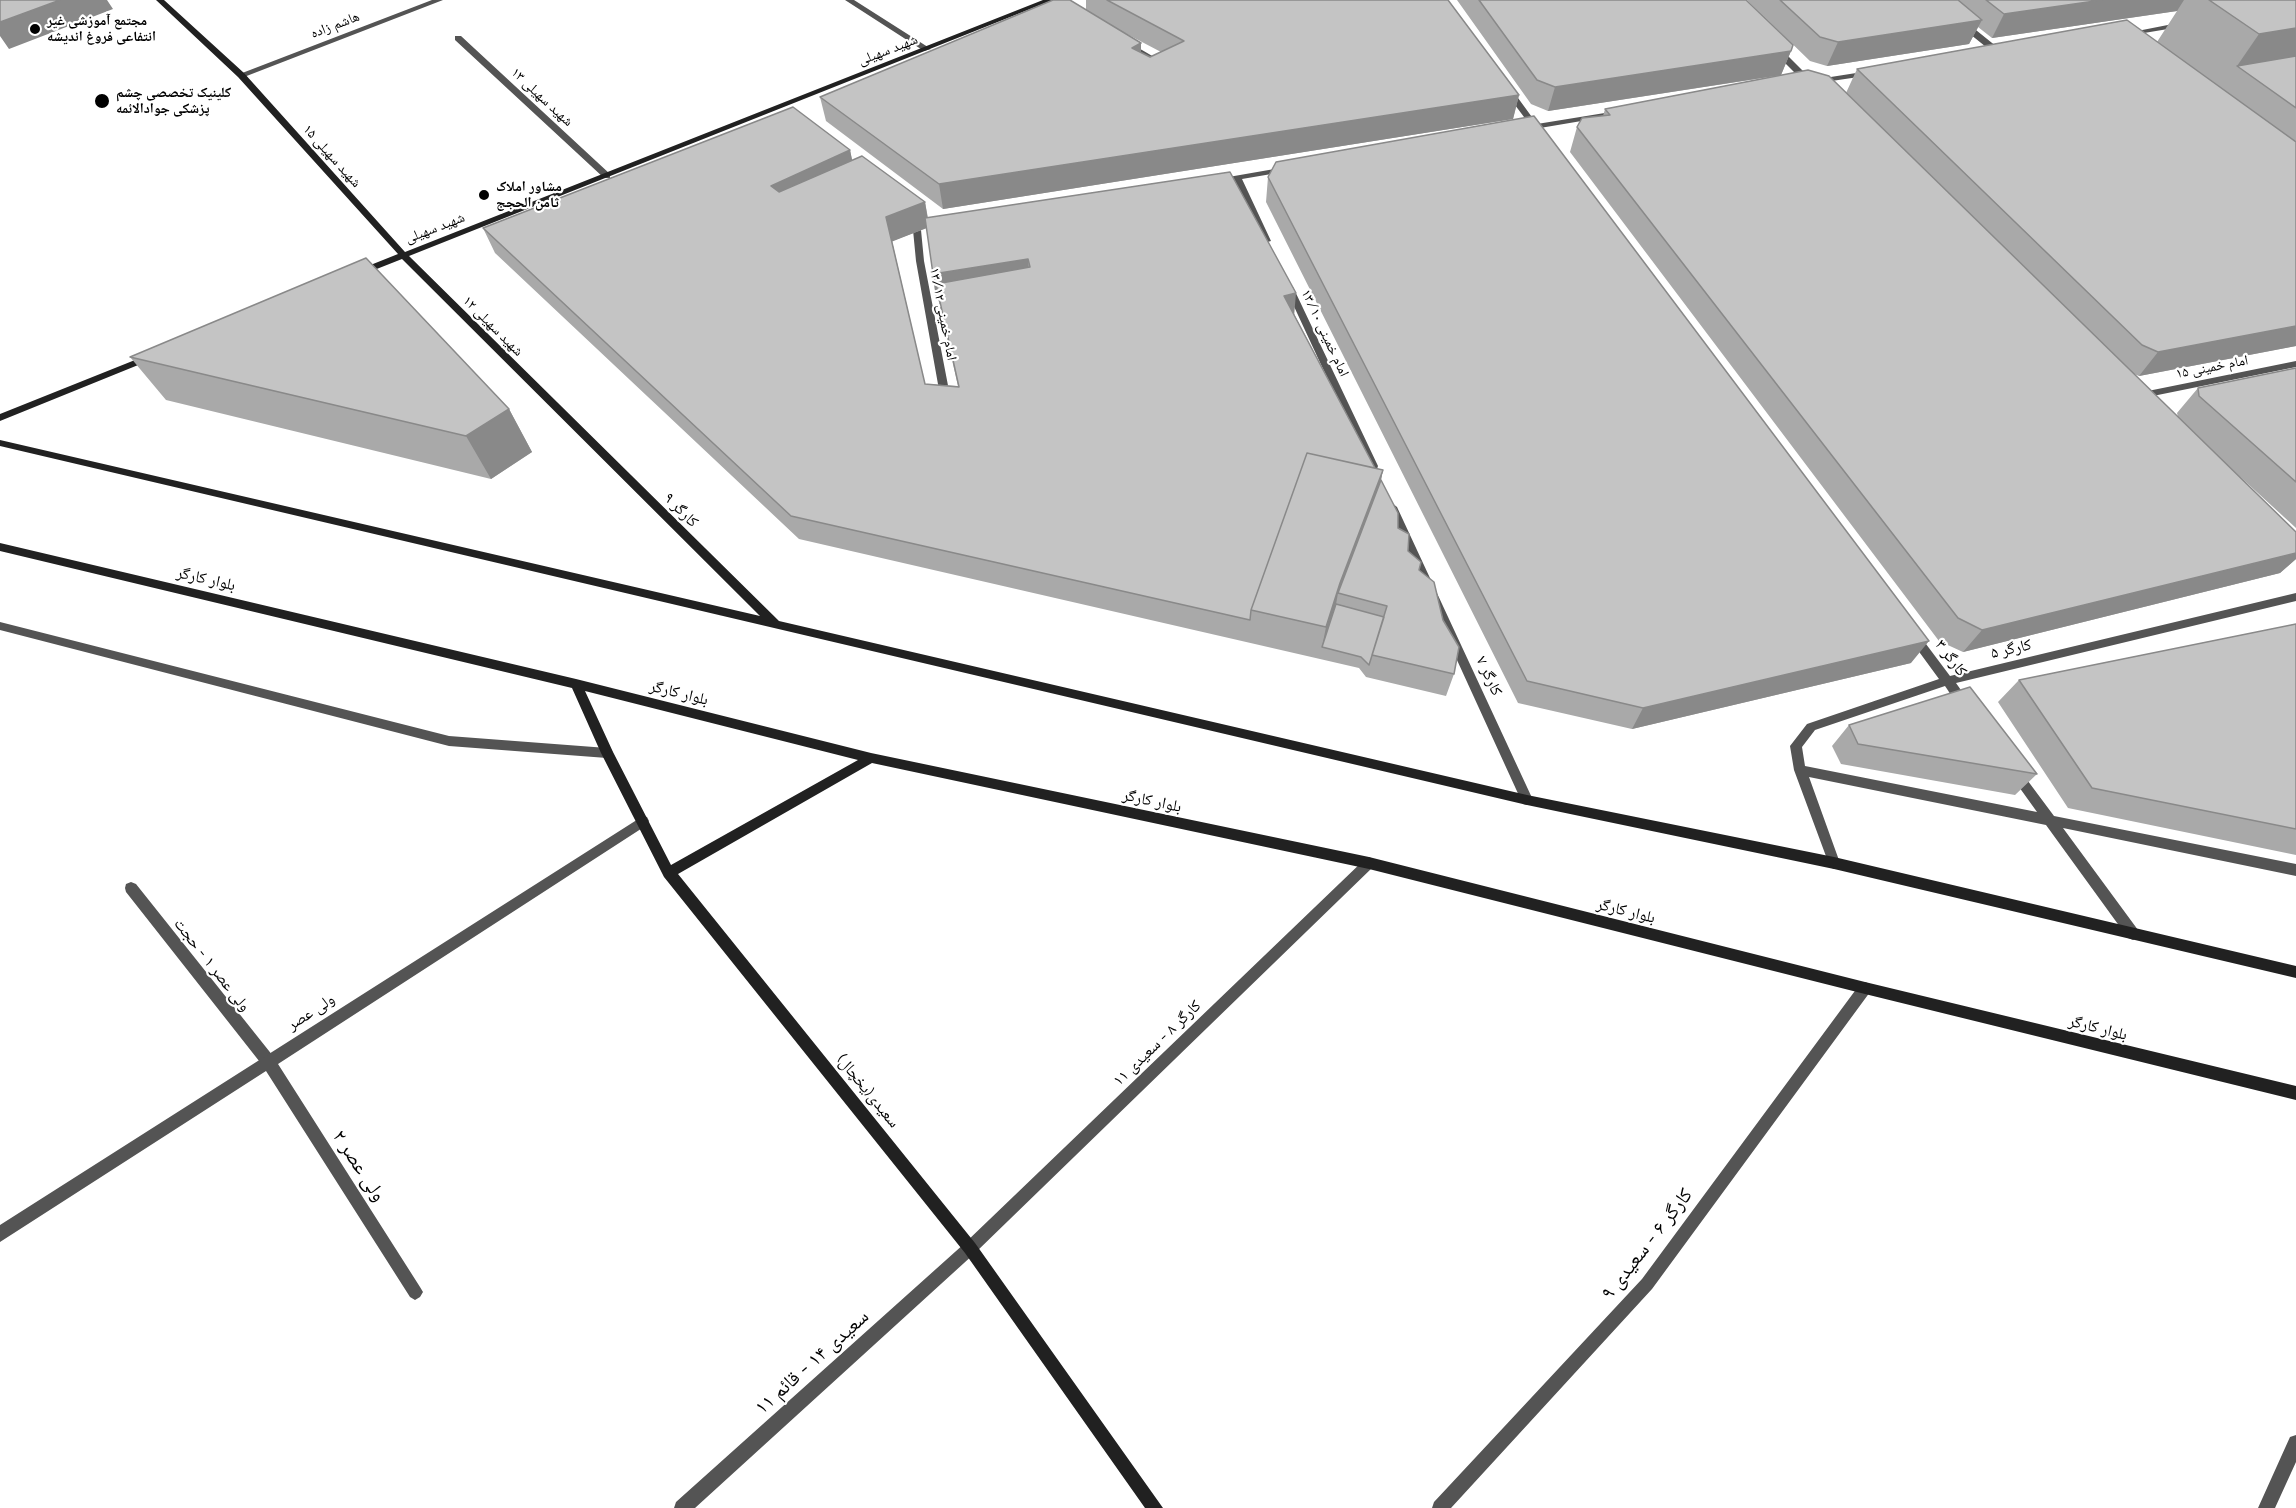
<!DOCTYPE html>
<html>
<head>
<meta charset="utf-8">
<style>
	body { margin:0 }
	canvas { display:block; background:#fff }
</style>
</head>
<body>
<canvas width="2296" height="1508"></canvas>
<script>
const c = document.querySelector('canvas').getContext('2d');
c.lineJoin = 'round';
function fillPath(path, color) { c.fillStyle = color; c.fill(path, 'evenodd'); }
function trace(path, color, width, dash) { c.strokeStyle = color; c.lineWidth = width; c.lineCap = dash ? 'butt' : 'round'; c.setLineDash(dash || []); c.stroke(path); }
function write(font, color, halo, rows, align = 'center') {
  c.font = font + ' Raleway,"Noto Naskh Arabic",sans-serif'; c.lineWidth = 4.5; c.setLineDash([]); c.textBaseline = 'middle'; c.strokeStyle = halo; c.fillStyle = color; for (const [text, x, y, turn = 0] of rows) {
    c.save(); c.translate(x, y); c.rotate((+turn || 0) * Math.PI / 180); c.textAlign = isNaN(turn) ? turn : align; if (halo) c.strokeText(text, 0, 0); c.fillText(text, 0, 0); c.restore();
  }
}
const lane = new Path2D(`
	M455,36H461L610,174V178H604L455,40Z
	M131,882L136,884L273,1056L275,1061L273,1066L268,1068L263,1066L126,892L125,888L126,884Z`);
const street = new Path2D(`
	M432,0H443L244,77L237,75Z
	M845,0H854L931,49L924,51Z
	M1960,22H1966L2002,51V55H1996L1960,26Z
	M2183,22H2186V26L2126,36L2122,34Z
	M1124,43H1130L1166,64L1159,66L1124,47Z
	M1774,48H1780L1812,80V84H1806L1774,52Z
	M1869,71H1872V75L1818,83L1814,81L1818,79Z
	M1504,87H1510L1537,124L1617,111L1621,113L1617,115L1540,128L1542,130L1538,132L1533,129L1525,130L1521,128L1522,126L1530,125L1503,89Z
	M1286,167H1289V171L1242,179L1271,241L1264,243L1234,181L1217,183L1213,181L1217,179Z
	M917,227L921,230L924,261L951,401L946,404L941,401L916,261L913,230Z
	M1289,284L1293,287L1378,466L1377,469H1369L1368,466L1285,287Z
	M2296,361V367L2138,399L2133,396L2138,393Z
	M1392,503L1397,507L1533,800L1531,804L1527,805L1523,804L1521,800L1387,507Z
	M2296,593V601L1956,683L1970,703L1968,706C1957,709 1951,694 1945,686L1815,730L1802,747L1805,766L2037,812L2009,773L2011,769H2019L2054,816L2296,864V876L2063,828L2138,930L2140,934L2138,938L2133,940L2128,938L2046,825L1809,777L1840,863L1838,867L1834,869L1830,867L1794,770L1790,746L1807,724L1939,679L1909,638L1907,635L1909,632H1917L1950,676Z
	M0,622L449,736L607,748L611,749L613,753L611,757L607,758L449,746L0,630Z
	M643,816L647,817L649,821L647,825L278,1064L420,1287L423,1292L420,1297L415,1300L410,1297L266,1071L0,1242V1225Z
	M1369,857L1373,859L1375,863L1373,867L975,1253L695,1508H674L676,1502L965,1243L1365,859Z
	M1865,982L1870,984L1872,988L1870,992L1652,1289L1451,1508H1432L1434,1502L1642,1279L1860,984Z
	M2296,1435V1462L2275,1508H2258L2290,1437Z`);
const secondary = new Path2D(`
	M156,0H164L244,73L405,252L1043,0H1053L409,256L779,621L1527,795L1834,857L2296,966V978L1834,869L1527,805L0,446V440L760,616L402,259L364,274H358V270L398,254L238,77Z
	M150,354L155,357L153,359L0,421V414Z
	M0,543L576,679L871,753L1369,857L1865,982L2296,1086V1100L1865,994L1369,869L872,763L678,874L975,1243L1163,1508H1145L965,1253L664,877L601,753L572,688L0,551ZM585,691L858,760L671,865L613,752Z`);
const wall = new Path2D(`
	M1086,0H1448L1519,95L1513,119L943,209L826,121L820,97L1086,9ZM1123,32L1161,52L1150,57L1141,53V43Z
	M1457,0H1746L1791,51L1781,75L1846,93L1857,69L2157,42L2177,11L1992,38L1978,27L1969,44L1827,66L1810,61L1747,0H2296V346L2139,376L2134,374L2178,417L2177,413L2198,388L2296,368V528L2224,462L2296,532V559L2280,573L1963,652L1939,641L1570,152L1577,127L1603,116L1605,109L1776,76L1548,111L1531,104Z
	M850,150L852,160L925,202L928,218L1294,314L1375,468L1383,470L1381,480L1398,528L1408,551L1419,570L1454,674L1446,696L1366,677L1359,668L1320,659L799,539L495,253L483,228ZM927,228L936,299L938,298L958,386L925,384L892,241Z
	M1268,177L1911,663L1632,729L1518,703L1266,202Z
	M130,357L509,409L532,452L491,479L166,400Z
	M2296,624V855L2068,808L1998,702L2019,680Z
	M1849,725L2037,774L2015,795L1841,764L1832,746Z`);
const shadedWall = new Path2D(`
	M60,0H107L113,9L9,49L0,36V22Z
	M2102,0H2184L2177,11L1992,38L2004,14Z
	M1982,20L1969,44L1827,66L1838,42Z
	M2296,28V77L2237,66L2259,34Z
	M1141,43V67L1132,48Z
	M1791,51L1781,75L1548,111L1555,87Z
	M1519,95L1513,119L943,209L939,184Z
	M850,150L855,174L777,210L771,186Z
	M925,202L929,227L891,242L886,217Z
	M1028,259L1030,284H936L938,298L936,299L933,274Z
	M1296,293L1294,317L1284,296Z
	M2296,326V346L2139,376L2158,352Z
	M509,409L532,452L491,479L466,436Z
	M1383,470L1376,504L1338,593L1334,616L1322,647L1326,627L1340,583Z
	M2296,553V559L2280,573L1963,652L1982,630Z
	M1929,641L1911,663L1632,729L1643,708Z`);
const building = new Path2D(`
	M0,0H60L0,22Z
	M1053,0H1070L1141,43L1132,48L1150,57L1184,41L1107,0H1448L1519,95L939,184L820,97Z
	M1479,0H1746L1793,45L1791,51L1555,87L1537,80Z
	M1780,0H1958L1982,20L1838,42L1820,37Z
	M1986,0H2102L2004,14Z
	M2209,0H2296V28L2259,34Z
	M2127,20L2296,142V326L2158,352L2142,345L1857,69Z
	M2296,56V108L2237,66Z
	M1808,70L1829,76L2296,532V553L1982,630L1958,618L1577,127L1582,118L1610,115L1605,109Z
	M793,107L850,150L771,186L779,192L862,156L925,202L886,217L925,384L959,387L936,284L1030,267L1028,259L933,274L925,218L1230,172L1296,293L1284,296L1375,468L1307,453L1251,610L1250,620L791,516L483,228Z
	M1534,116L1929,641L1643,708L1527,681L1268,177L1276,162Z
	M366,258L509,409L466,436L130,357Z
	M2296,368V482L2199,396L2198,388Z
	M1307,453L1383,470L1340,583L1326,627L1251,610Z
	M1381,480L1398,513V528L1409,534L1408,551L1421,562L1419,570L1434,582L1443,620L1459,647L1454,674L1372,655L1387,606L1338,593Z
	M1336,604L1384,617L1369,665L1361,657L1322,647Z
	M2296,624V829L2092,788L2019,680Z
	M1970,687L2037,774L1858,744L1849,725Z`);
const markers = [
	[35,29,6,"#000"],
	[102,101,8,"#000"],
	[484,195,6,"#000"]
];
const farPoinames = [
	["مجتمع آموزشی غیر",47,21],
	["انتفاعی فروغ اندیشه",47,37],
	["کلینیک تخصصی چشم",116,93],
	["پزشکی جوادالائمه",116,109],
	["مشاور املاک",496,187],
	["ثامن الحجج",496,203]
];
const farStreetnames = [
	["هاشم زاده",335,25,-21],
	["شهید سهیلی",888,50,-21],
	["شهید سهیلی ۱۳",542,97,43],
	["شهید سهیلی ۱۵",332,156,48],
	["شهید سهیلی",435,228,-21],
	["امام خمینی ۱۳/۱۲",943,314,79],
	["شهید سهیلی ۱۲",493,326,45],
	["امام خمینی ۱۳/۱۰",1325,333,65],
	["امام خمینی ۱۵",2212,367,-11]
];
const streetNames = [
	["کارگر ۹",681,510,45],
	["بلوار کارگر",206,579,13],
	["کارگر ۵",2011,649,-13],
	["کارگر ۳",1951,658,53],
	["کارگر ۷",1489,676,65],
	["بلوار کارگر",679,693,14],
	["بلوار کارگر",1152,801,12],
	["بلوار کارگر",1626,911,14],
	["ولی عصر ۱ - حجت",212,965,52],
	["ولی عصر",311,1012,-33],
	["بلوار کارگر",2098,1028,14],
	["کارگر ۸ - سعیدی ۱۱",1157,1043,-44],
	["سعیدی(یخچال)",868,1091,51]
];
const nearStreetnames = [
	["ولی عصر ۲",359,1166,57],
	["کارگر ۶ - سعیدی ۹",1647,1244,-52],
	["سعیدی ۱۴ - قائم ۱۱",812,1362,-42]
];
fillPath(lane, '#545454');
fillPath(street, '#545454');
fillPath(secondary, '#212121');
fillPath(wall, '#a9a9a9');
fillPath(shadedWall, '#898989');
fillPath(building, '#c4c4c4');
trace(building, '#898989', 1.5);
for (const [x, y, r, color] of markers) { const dot = new Path2D(); dot.arc(x, y, r, 0, 2 * Math.PI); c.fillStyle = color; c.fill(dot); trace(dot, '#fff', 2); }
write('bold 14px', '#000', '#fff', farPoinames, 'left');
write('14px', '#000', '#fff', farStreetnames);
write('16px', '#000', '#fff', streetNames);
write('20px', '#000', '#fff', nearStreetnames);
</script>
</body>
</html>
